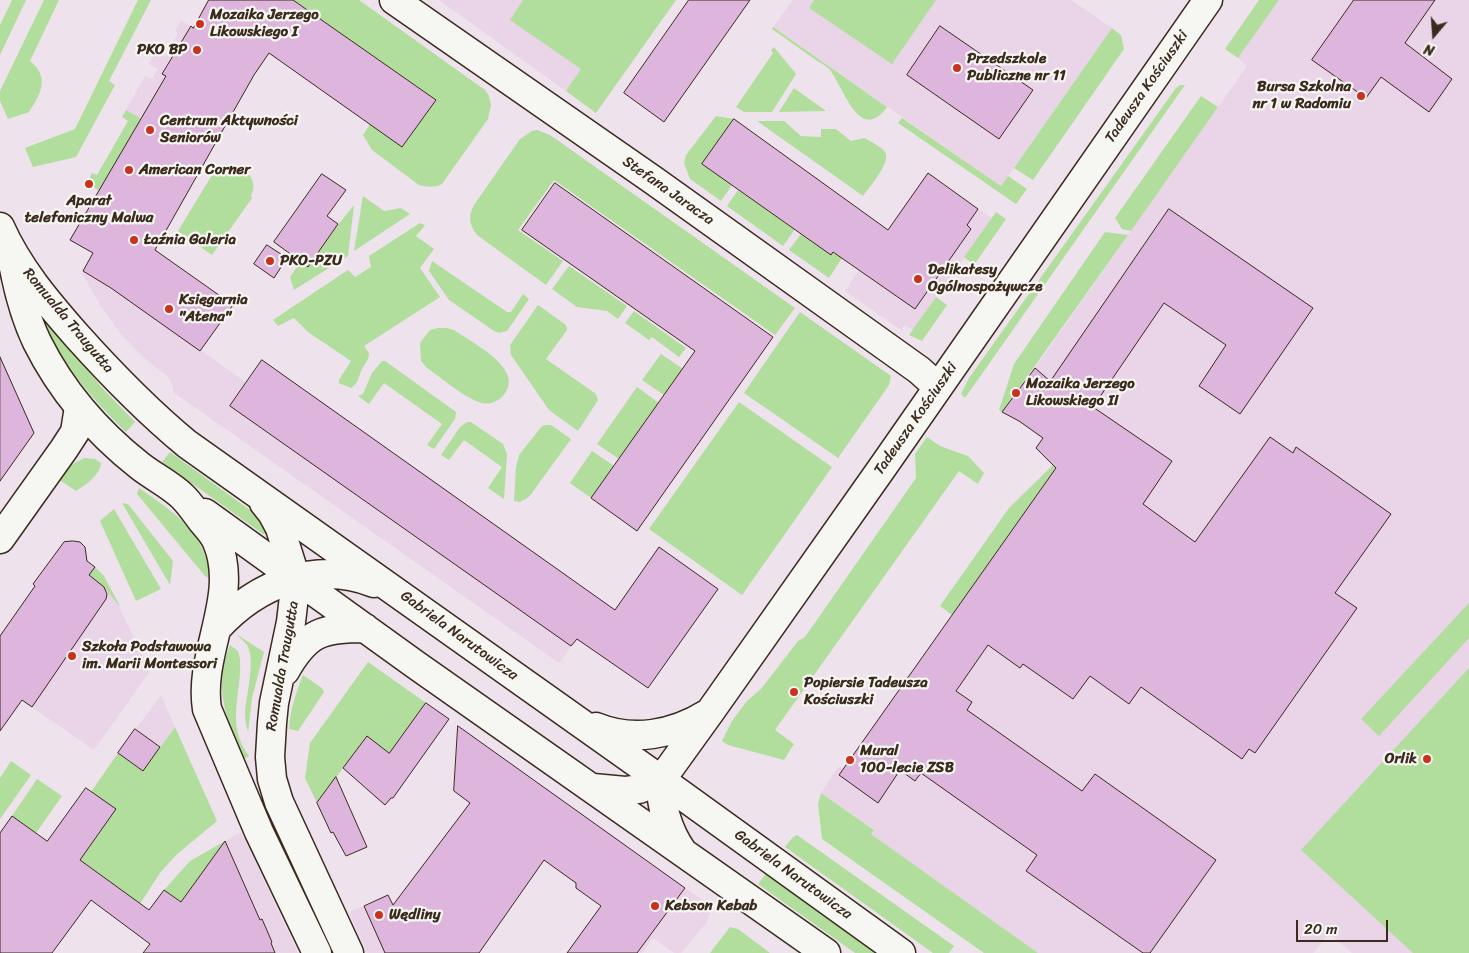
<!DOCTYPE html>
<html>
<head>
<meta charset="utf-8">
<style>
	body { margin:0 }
	#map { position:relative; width:1469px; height:953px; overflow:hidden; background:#eee2ec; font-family:Sriracha,sans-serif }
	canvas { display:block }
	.north { position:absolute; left:1409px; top:10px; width:50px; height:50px; -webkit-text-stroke:4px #f6f6f2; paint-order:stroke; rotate:198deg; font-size:14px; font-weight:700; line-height:20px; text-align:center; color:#3b2a1e }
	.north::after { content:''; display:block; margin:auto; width:18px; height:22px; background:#3b2a1e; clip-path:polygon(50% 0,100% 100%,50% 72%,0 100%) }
	.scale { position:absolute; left:1296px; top:920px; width:92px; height:22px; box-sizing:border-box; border:2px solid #3b2a1e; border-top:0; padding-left:6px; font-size:15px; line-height:18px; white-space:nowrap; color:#3b2a1e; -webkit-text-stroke:4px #f6f6f2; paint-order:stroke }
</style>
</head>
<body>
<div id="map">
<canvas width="1469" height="953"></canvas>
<div class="north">N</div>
<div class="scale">20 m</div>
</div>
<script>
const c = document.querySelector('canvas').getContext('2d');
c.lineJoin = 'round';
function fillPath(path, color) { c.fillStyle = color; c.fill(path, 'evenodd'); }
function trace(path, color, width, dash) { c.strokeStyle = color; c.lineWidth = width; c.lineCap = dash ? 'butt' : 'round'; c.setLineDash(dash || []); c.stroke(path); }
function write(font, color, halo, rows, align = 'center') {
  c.font = font + ' Sriracha,sans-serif'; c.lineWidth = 4.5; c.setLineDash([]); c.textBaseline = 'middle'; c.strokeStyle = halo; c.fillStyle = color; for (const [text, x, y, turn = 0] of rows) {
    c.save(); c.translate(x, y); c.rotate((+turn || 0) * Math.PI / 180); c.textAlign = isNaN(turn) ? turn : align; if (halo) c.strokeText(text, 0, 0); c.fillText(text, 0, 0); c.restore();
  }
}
const built = new Path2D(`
	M439,0H630L566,91Z
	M793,0H1071L1112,28L1001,186L773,27Z
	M1279,0H1469V953H1352L1329,933L1313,953H1038L871,834L874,829L821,793L838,767L843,769L850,760L1065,455L1006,412L1004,414L1002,412L1035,368L1247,66L1238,58Z
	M181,21L191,26L175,61L170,58L162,73L166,76L142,119L126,110L145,76L152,79L158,69L149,64L155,52L165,57L178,33L175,31Z
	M978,209L992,218L913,330L905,325L901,330L845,291L859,270L915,309L971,229L967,225Z
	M81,271L123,295L247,383L230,406L457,566L578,637L559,663L173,392V387L168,377L142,356L120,333L100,305Z
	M62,544L104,576L150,671L94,750L0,685V636L35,586L33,584Z
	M161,695L175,727L143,771L118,753Z
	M241,832L298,953H275L271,943L272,941L262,919L260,920L225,841Z
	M685,888L712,907L707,922L681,953H674L653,938L642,953H637Z
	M364,906L366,907L387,953H367L349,912Z`);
const green = new Path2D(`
	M12,0H26L0,55V25Z
	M44,0H59L30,61C50,77 41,94 29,112L8,119L0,101V91Z
	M138,0H151L109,81L115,85L76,157L33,167L25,148L75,129Z
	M288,0H359L485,90L489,96L491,105L488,119L442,184C434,188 428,187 419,185L372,150L363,135L370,124L402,147L436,100L302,6Z
	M523,0H676L596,113L566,91L581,69L510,20Z
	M814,0H936L892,64L809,8Z
	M1259,0H1279L1238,58L1225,49Z
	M773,27L887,107C859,145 844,87 829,69C825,65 818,62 813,58C799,48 786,39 772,29Z
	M1112,28L1121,35L1124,49L1033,180L1014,168Z
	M774,47L796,74L772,112H744L736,107L773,53L771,50Z
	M1180,85H1185L965,398L961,394L969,378L1176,88Z
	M794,88L826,111L779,112Z
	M1201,96L1218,107L1131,231L1122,229L1115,218Z
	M126,110L142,119L100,191L87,184L92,173L97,175L128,121L122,117Z
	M716,116L734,119L702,164L732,185L721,201L690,179L684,163L686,155Z
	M902,118L1001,186L1008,176L1027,189L1016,204L898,123Z
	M757,121H784L801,136L821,137V129H836L851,141L865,138C871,142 880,146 885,152C892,161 869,188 863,196Z
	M537,130L550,135L795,308L775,335L554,180L518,230L563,261L546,285L477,235C469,225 468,216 474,205L520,139L532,131Z
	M224,165C242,163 260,178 251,196L252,198L212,255L178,231L212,175L218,168Z
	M738,190L795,229L783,246L727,206Z
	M363,196L384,211L401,208L410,214L354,251Z
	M354,205L348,256L294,290L290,277L300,262L308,267L338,225Z
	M996,212L1006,219L974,265L964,257Z
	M420,223L425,225L416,236L434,249L420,268L440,297L364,346L369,353C369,360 365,363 362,369C358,377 359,383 351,388L339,383V380L351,361L308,332L294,318L278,326L273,320L348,270L355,277L371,267L369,256Z
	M1105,232L1128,235L1002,412L999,410L1014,364Z
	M801,234L842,258L829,278L789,250Z
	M432,261L507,312H511L523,294L529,299L507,331L499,333L494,331L449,300L429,271Z
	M569,266L627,306L618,319L607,311L577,307L552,289Z
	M936,297L947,305L922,341L909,335Z
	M538,305L566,325L567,330L546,359L596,394L598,400L578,431L549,410L511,355L510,345Z
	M634,311L686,348L679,357L652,337L649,340L625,323Z
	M800,312L891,376L889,385L838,458L744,393Z
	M42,315L104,390L135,422L126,432C91,398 59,361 42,315Z
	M438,328H447L454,330C472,343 527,369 503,396C497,402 489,405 482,403C466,399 440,377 426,367L421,361L420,343L430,330Z
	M661,354L683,369L664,395L642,380Z
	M382,361H385L456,412L455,419L434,449L427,445L442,424L384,383L369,404L358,396L363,394L372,373Z
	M637,387L659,403L619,459L597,444Z
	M739,402L832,467L742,595L649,529Z
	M467,422H471L503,444L507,454L504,499L488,488L502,467L464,440L449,460L441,455L460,427Z
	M546,425H551L571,439L529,497L520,502L514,501L516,467L519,455L542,426Z
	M927,437L940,446L968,456L984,473L978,484L959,471L775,730L794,744L784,760L728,745L722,741L732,721L747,701L761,689L798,641L805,637L916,478L915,454Z
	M592,451L614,466L591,498L570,483Z
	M170,452L258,516L268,534H263L162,462Z
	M84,458L95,459L101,463C100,475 86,485 76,491L58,479L71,465Z
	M1053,465L1056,468L952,615L940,606L1009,508Z
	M139,488C174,513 206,531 210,579L205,576L137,494Z
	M122,503L128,504L173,561L170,585Z
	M114,509L161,589L136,601L100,521Z
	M95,567L104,576L121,608L104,587L89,575Z
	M1469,603V638L1379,736L1361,719Z
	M236,634L264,652L252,698L248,732C246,726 245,720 245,713C246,696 256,660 247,645C244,641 239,637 236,634Z
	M230,645L238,651L240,659C242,696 225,723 249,756L244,759C226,719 213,688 230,645Z
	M368,662L426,703L389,753L366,737L317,803L305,778L310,743Z
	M1469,668V953H1413L1301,850Z
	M303,675L322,688L324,692L298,731L289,729C290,711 296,692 303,675Z
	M175,727L217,821L176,855L160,873L140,904L80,860L115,809L91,792L118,753L143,771Z
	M11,761L31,775L0,819V778Z
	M37,779L62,796L36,833L12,816Z
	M821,793L874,830L871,834L1038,953H984L822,839L818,804Z
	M797,835L954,946L949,953H933L785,847L792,838Z
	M225,841L181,902L164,890L190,861Z
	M766,874L877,953H855L758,884Z
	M730,927L738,929L770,953H710Z`);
const building = new Path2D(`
	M209,0H293L436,100L402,147L269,53L254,75L155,250L233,305L200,351L111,288L83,271L93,253L70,240L166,76L162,74L191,26L193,28Z
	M689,0H750L664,122L624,93Z
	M1354,0H1435L1405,43L1452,79L1429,112L1381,77L1366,98L1312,60Z
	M940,26L1033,90L999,139L907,75Z
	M734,119L888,230L928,173L978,209L967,225L971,229L915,309L833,252L831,255L702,164Z
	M322,174L346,190L327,216L338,224L308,267L274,242Z
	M555,183L773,337L637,531L591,498L695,351L522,230Z
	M1169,209L1313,308L1240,414L1199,386L1226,345L1164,303L1093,407L1172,461L1143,504L1195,542L1270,437L1293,453L1296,447L1391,514L1335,593L1357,608L1255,753L1249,749L1242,759L1141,687L1129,704L1090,676L1073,699L1023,664L1020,668L988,645L956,691L972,702L967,710L1082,791L1095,774L1216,860L1150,953H1143L1026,871L1037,855L921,773L915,781L900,770L878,803L839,775L1056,468L1036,448L1043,438L1019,421L1002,412L1035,368L1050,381Z
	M267,245L287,258L274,278L254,264Z
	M0,357L34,433L0,481Z
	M262,360L615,610L659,547L718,589L648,688L577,639L571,646L230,406Z
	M73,541L80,542L85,547L87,561L95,567L89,575L104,587L107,594L106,599L32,707L22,700L0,731V636L35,586L33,584L64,542Z
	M426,703L449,719L393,798H391L385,805L343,768L367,736L389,753Z
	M458,726L685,888L637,953H567L601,906L576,888V883L544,860L479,953H385L364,906L388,895L393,905L470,803L454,791Z
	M135,729L160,747L143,771L118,753Z
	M336,777L367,847L346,856L333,832L331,833L317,803Z
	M86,788L116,809L80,860L149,910L164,890L181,902L225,841L260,920L262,919L272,942L271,943L275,953H143L150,944L91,900L52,953H0V833L12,816L47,841Z`);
const street = new Path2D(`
	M394,0L653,180L919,370L938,387
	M0,539L64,449L75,432L79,407`);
const secondary = new Path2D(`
	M0,227C18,268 48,303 77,336C112,375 147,411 187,444L661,780L901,953
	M13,263C18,290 25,317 37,342C61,390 98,433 140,466C154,477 171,485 183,497C190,504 196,513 202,521C207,527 214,534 217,542C240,596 198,653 207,709L259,832L317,953
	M264,503L272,513L280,528L296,579L291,622L274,703L272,723L270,757L272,779L279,802L349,953
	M205,513L416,665L826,953
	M217,628C257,584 316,560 374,583
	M285,671C307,632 322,628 365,628
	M596,727C633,742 673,735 707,714
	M661,780C660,804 668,831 682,851
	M593,788L625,791L639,789L661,780L710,712L882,468L1208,0`);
const markers = [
	[200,24,5,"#c8321e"],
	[197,50,5,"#c8321e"],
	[957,68,5,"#c8321e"],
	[1361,96,5,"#c8321e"],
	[150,130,5,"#c8321e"],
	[129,170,5,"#c8321e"],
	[89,184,5,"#c8321e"],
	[134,240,5,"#c8321e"],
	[270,261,5,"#c8321e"],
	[918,279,5,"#c8321e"],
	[169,309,5,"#c8321e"],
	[1016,393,5,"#c8321e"],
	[72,656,5,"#c8321e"],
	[794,692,5,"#c8321e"],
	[1427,759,5,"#c8321e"],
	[850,760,5,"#c8321e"],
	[655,906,5,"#c8321e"],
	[379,915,5,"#c8321e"]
];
const poiNames = [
	["Mozaika Jerzego",210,15],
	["Likowskiego I",210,32],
	["PKO BP",187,50,"right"],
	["Przedszkole",967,59],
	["Publiczne nr 11",967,76],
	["Bursa Szkolna",1351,87,"right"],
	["nr 1 w Radomiu",1351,104,"right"],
	["Centrum Aktywności",160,121],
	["Seniorów",160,138],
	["American Corner",139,170],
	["Aparat",89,201,"center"],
	["telefoniczny Malwa",89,218,"center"],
	["Łaźnia Galeria",144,240],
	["PKO-PZU",280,261],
	["Delikatesy",928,270],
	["Ogólnospożywcze",928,287],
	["Księgarnia",179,300],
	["\"Atena\"",179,317],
	["Mozaika Jerzego",1026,384],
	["Likowskiego II",1026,401],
	["Szkoła Podstawowa",82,647],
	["im. Marii Montessori",82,664],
	["Popiersie Tadeusza",804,683],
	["Kościuszki",804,700],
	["Mural",860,751],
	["100-lecie ZSB",860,768],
	["Orlik",1417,759,"right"],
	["Kebson Kebab",665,906],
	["Wędliny",389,915]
];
const streetNames = [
	["Tadeusza Kościuszki",1147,87,-55],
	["Stefana Jaracza",668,191,35],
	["Romualda Traugutta",68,321,50],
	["Tadeusza Kościuszki",916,419,-55],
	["Gabriela Narutowicza",459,636,36],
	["Romualda Traugutta",283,666,-80],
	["Gabriela Narutowicza",793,875,36]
];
fillPath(built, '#e9d4e8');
fillPath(green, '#b1de9d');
fillPath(building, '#ddb5dd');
trace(building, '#3b2a1e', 1);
trace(street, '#3b2a1e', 31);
trace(secondary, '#3b2a1e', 31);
trace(street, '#f6f6f2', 28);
trace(secondary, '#f6f6f2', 28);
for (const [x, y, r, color] of markers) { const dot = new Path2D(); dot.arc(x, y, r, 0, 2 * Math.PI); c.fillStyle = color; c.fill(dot); trace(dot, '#f6f6f2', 2); }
write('bold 15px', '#3b2a1e', '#f6f6f2', poiNames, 'left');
write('15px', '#3b2a1e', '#f6f6f2', streetNames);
</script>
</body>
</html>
